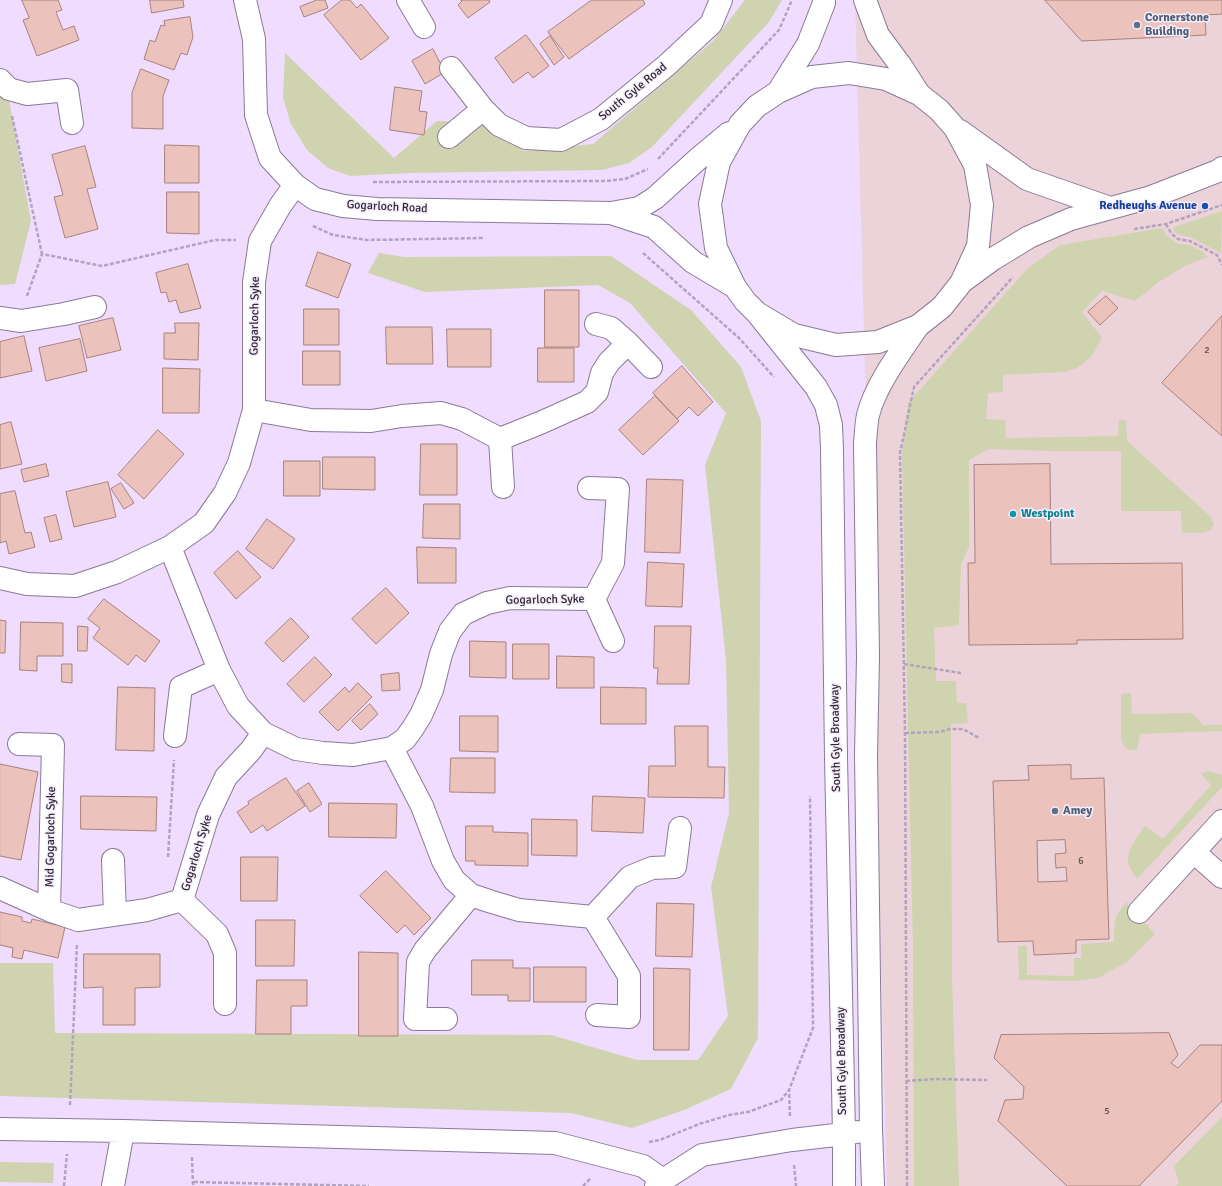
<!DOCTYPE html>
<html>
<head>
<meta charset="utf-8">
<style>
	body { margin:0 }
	canvas { display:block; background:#efdcfe }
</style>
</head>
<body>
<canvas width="1222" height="1186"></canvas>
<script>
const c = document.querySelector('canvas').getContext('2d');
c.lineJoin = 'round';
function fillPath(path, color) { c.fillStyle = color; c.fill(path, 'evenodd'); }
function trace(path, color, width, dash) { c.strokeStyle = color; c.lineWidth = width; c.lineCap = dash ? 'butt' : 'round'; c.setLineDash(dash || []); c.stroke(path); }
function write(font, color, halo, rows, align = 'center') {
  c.font = font + ' Signika,sans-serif'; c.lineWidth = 3; c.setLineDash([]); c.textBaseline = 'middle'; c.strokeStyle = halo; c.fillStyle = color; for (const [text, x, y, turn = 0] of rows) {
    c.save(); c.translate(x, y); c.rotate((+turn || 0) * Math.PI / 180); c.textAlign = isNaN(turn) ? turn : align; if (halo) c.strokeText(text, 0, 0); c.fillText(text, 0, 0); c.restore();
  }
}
const commercial = new Path2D(`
	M855,0H1222V1186H887Z`);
const green = new Path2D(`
	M745,0H782L769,22L652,147L629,163L602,170L410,173L350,176L328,168L307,150L291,124L283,98L285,53L394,158L437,121L483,123L524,151L593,144L713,41Z
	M0,90L9,100L31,221L15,284L0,285Z
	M1222,211L1221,253L1190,237L1180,235L1174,232V227Z
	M1162,228L1167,236L1176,243L1189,245L1202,251L1208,257L1187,265L1160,281L1135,301L1102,291L1082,312L1102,338L1091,357L1077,368L1064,372L1003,375V392L988,393L986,419L1005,420L1006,438L1118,436L1119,420H1126L1127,441L1209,515L1214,524L1211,530L1203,533H1182L1181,511H1121V451H1050L989,449L969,460V547L961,564L959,625L934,628L936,681H956L957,703H966L968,723L951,724L952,978L959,1186H914L913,949L902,454L908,403L1027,269L1060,245Z
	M379,253L404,257L611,256L691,310L741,367L761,421L758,1038L731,1089L684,1110L632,1128L571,1113L0,1096V963H53L55,1033L551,1035L637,1060H698L728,1016L711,887L729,813L726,660L705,465L726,413L630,303L598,285L425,292L368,273Z
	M1131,693L1132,714L1192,713L1203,725H1222V731L1140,734L1137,750C1127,750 1124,749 1121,739V694Z
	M1209,771L1222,775V787L1137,879C1134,875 1132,871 1130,868C1123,853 1137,837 1145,826L1163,839L1211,785L1201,774Z
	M1126,902L1155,934L1127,962L1098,978L1075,981L1019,980L1018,946H1027V975L1074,976V958H1081V944L1114,942V929L1116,916Z
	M1222,1117V1186H1176L1179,1183L1174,1166Z
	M0,1162L54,1163L53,1183L0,1182Z`);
const building = new Path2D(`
	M22,0H58L62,10L56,12L63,30L74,26L79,40L37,56L23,20L29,18Z
	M150,0H183L184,7L152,13Z
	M317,0H325L328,8L304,17L300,7Z
	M342,0H350L357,8L361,4L389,38L361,60L324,15Z
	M461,0H489L490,2L468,18L458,5L462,1Z
	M592,0H643L645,4L569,59L548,32Z
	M1045,0H1222V14L1205,15L1206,35L1082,41Z
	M190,17L193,37L187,55L181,53L174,70L144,59L150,40L155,42L161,25L165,26L164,21Z
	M526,35L549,66L533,78L528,72L513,83L495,58Z
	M550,36L564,57L554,65L540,44Z
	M433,49L445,72L425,84L412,61Z
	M141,69L169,80L163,96V129L132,128V93Z
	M395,87L422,91L419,111L427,112L424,135L390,130Z
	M165,145L199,146V183H165Z
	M85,146L96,187L87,189L98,229L65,238L54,197L63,195L52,155Z
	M167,192H199V234L167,233Z
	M318,252L351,264L338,298L306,286Z
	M188,264L201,308L180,313L176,300L169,302L166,292L161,293L156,273Z
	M545,290H579V347H545Z
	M1106,296L1118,308L1100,325L1088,312Z
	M304,309H339V345H304Z
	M1222,316V436L1162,383Z
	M113,318L121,350L87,358L79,326Z
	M175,323H199L198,360L164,359V333H175Z
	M386,327H432L433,364H387Z
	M447,329H491V367H448Z
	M24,336L32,371L0,378V342Z
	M80,339L87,371L46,381L39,348Z
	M538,348H574V382H538Z
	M303,351H340V385H303Z
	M682,366L713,402L698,416L689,407L677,419L653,393Z
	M163,368L200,369L199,413H163Z
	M655,396L679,421L643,455L619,430Z
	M11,422L22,464L0,469V425Z
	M158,430L184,454L144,499L118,475Z
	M421,444H457V495H420Z
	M323,457H375V490L323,489Z
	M284,461H320V496H284Z
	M46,464L49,476L24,482L21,470Z
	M1050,464L1051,564L1182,563L1183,639L1077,640V644L969,645L968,563H975L974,465Z
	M647,479L683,480L680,553L645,552Z
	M108,482L116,517L74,527L66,492Z
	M121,483L134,503L124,509L111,489Z
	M15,491L25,533L31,532L35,547L9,554L6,541L0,543V494Z
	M424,504H460V539L423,538Z
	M56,515L62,539L50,542L44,518Z
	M267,519L295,539L273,569L246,549Z
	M417,547L456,548V583H418Z
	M238,551L261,577L236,599L214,573Z
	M648,562L684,564L682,607L646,606Z
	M386,588L409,613L376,644L352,619Z
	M104,599L160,641L145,662L136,655L128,665L93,638L100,628L88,619Z
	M291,618L309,637L283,662L265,643Z
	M0,620L6,621L5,653H0Z
	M21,622L63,623V656H37V671L20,670Z
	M78,626L88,627L87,651H78Z
	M655,626H691L689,684H657L658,668H654Z
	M470,641L506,642V678L470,677Z
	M513,644H549V679H513Z
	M557,656L594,657V688H557Z
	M315,657L332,675L304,702L287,684Z
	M62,664H72V683L62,682Z
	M399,673L400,690L382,691L381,675Z
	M358,683L372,697L338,731L319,712L345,687L349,692Z
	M118,687L155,688L154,751L116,750Z
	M601,687L646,688V724H601Z
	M370,704L378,714L361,730L352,721Z
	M460,716H498V752L460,751Z
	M675,726H708V767H725L724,798L648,797L649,766H675Z
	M451,758H495V793L450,792Z
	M0,764L38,772L21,860L0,856Z
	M1071,765V779L1104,778L1109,939L1076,940V953L1034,955L1033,941L998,942L993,781L1029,780L1028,766ZM1065,840L1066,853L1055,854L1056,868L1066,867L1067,881L1038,882L1037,841Z
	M286,778L305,806L267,831L263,825L251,833L237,812L249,804L248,802Z
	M309,783L322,804L310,812L297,791Z
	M81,796L157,797L156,831L81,829Z
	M593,796L645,798L643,833L592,831Z
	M329,803L397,804L396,838L329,837Z
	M532,819L577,820V856L532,855Z
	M466,826H493V832L528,833V866L475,865V861H466Z
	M241,857H278L277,901H241Z
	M386,871L431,918L414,935L405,925L397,933L360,896Z
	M657,903L694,904L692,957L656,956Z
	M0,912L22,917V921L31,923L32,919L65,927L58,958L24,950L22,959L12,957L13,948L0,945Z
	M256,920H295L294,966H256Z
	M359,952L398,953V1036H359Z
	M84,954H160V987L135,988V1025H103V987L84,988Z
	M472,960H513V968H530V1001H508V995H472Z
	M534,967H586V1002H534Z
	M654,968L690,969L689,1050H654Z
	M257,980H307V1006H291V1034H256Z
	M1169,1033L1178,1055L1171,1063L1178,1068L1200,1045H1222V1101L1139,1186H1067L998,1121L1005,1100L1023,1099L1024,1087L994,1058L1001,1035Z`);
const path = new Path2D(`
	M12,116L42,254
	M658,159L779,30L792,0
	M373,182L605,181L625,179L648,169
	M1166,224L1171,233L1178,239L1190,241L1217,255L1222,265
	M313,226L333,235L367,240L484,238
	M1134,229L1166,224L1222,205
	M643,253L739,338L774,377
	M27,296L42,254L102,266L215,240H236
	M904,664L961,673
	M905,733L939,732L950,729H963L979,738
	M168,857L174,760
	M906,1081L934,1079L987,1080
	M70,1105L77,944
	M790,1116L789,1090L813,1028L810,796
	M649,1142L660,1140L699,1124L729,1115L748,1112L781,1100L789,1090
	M192,1157L193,1186
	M794,1165L796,1186
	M194,1182L369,1186
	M64,1186L67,1154
	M583,1186L591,1178
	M907,1186L905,733L900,453L914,387L1013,277`);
const minor = new Path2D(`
	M245,0L254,39L256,115L270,158L295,185L315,199L343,206L377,209L611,213
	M408,0L424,27
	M865,0L878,35L901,66L919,94
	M451,68L483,109L499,125L526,138L561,140L601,119L667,65L711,24L721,0
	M0,80L9,89L27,94L67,90L72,123
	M778,92L808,44L824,3V0
	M960,131L1027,179L1110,208
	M729,133L699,158L655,198L639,208L611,213L654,227L693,262L735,287
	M449,137L483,109
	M963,281L993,259L1029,237L1071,219L1151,197L1218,171L1222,168
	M757,313L794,335L836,345L878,342L918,326L942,307L961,283L978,246L982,205L975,165L955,128L939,110L919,94L886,79L849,73L812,77L778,92L757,106L740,124L719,162L710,204L716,248L735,287L745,301L757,313L816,387L826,405L831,425L832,450L836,758L844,1134V1186
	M0,318L21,321L64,314L95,307
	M596,324L611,328L628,343
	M254,410L311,420L371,421L402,416L441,413L462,419L500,439
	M503,487L500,439L540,423L587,402L597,392L602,373L609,362L628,343L651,367
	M589,488L618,489L613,563L594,599L613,641
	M170,547L219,670L238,706L263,733L296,749L323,753L353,755L392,748L405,739L413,728L421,715L432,690L441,654L450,631L463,614L487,603L510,598L594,599
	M0,578L27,584L75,586L117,572L170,547L204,523L225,493L239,463L254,410V282L260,241L280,206L295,185
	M175,736L181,687L219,670
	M19,744L53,745L49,910
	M392,748L422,806L443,861L454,880L471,895L492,902L519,910L593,917L630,877L652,868L675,867L680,828
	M1194,852L1222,877
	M113,860L115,914
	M0,888L49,910L78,920L147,910L182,900L208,815L226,777L251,750L263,733
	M182,900L217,934L225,953V1004
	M1139,912L1222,821
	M593,917L629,976V1017L597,1015
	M446,1019H415L418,962L425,950L471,895
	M0,1129L123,1131L555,1143L643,1166L663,1180
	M113,1186L123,1131
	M656,1186L663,1180L702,1155L792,1140L844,1134L857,1132
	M873,1186L871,1128L866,755L868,657L865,443C866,434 866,424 868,415C875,386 901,351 918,326`);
const markers = [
	[1137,25,4,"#5c6f8a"],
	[1205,206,4,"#1a4fb4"],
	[1013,514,4,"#0f9aa8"],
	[1055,811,4,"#5c6f8a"]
];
const numberNames = [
	["2",1207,350],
	["6",1081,861],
	["5",1107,1111]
];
const serviceNames = [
	["Cornerstone",1145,18],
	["Building",1145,32],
	["Amey",1063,811]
];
const streetNames = [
	["South Gyle Road",633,92,-39],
	["Gogarloch Road",387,207,3],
	["Gogarloch Syke",255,316,-89],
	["Gogarloch Syke",545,600,-1],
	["South Gyle Broadway",836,738,-91],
	["Mid Gogarloch Syke",51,837,-89],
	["Gogarloch Syke",197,853,-73],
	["South Gyle Broadway",842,1061,-91]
];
const transitNames = [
	["Redheughs Avenue",1197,206]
];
const cultureNames = [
	["Westpoint",1021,514]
];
fillPath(commercial, '#ecd3da');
fillPath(green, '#d0d3b0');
fillPath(building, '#ebc2bc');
trace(building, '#a9827d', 1);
trace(minor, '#8a7997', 24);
trace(path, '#b2a3be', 2.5, [4, 2]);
trace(minor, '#fff', 22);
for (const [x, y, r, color] of markers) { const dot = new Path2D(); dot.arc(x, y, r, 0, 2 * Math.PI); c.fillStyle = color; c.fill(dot); trace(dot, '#f6eefc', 1.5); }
write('10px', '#5d4e56', null, numberNames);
write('bold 12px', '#4e5e75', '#f6eefc', serviceNames, 'left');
write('12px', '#2e2734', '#f6eefc', streetNames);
write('bold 12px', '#164399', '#f6eefc', transitNames, 'right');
write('bold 12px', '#0d838f', '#f6eefc', cultureNames, 'left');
</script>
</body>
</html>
